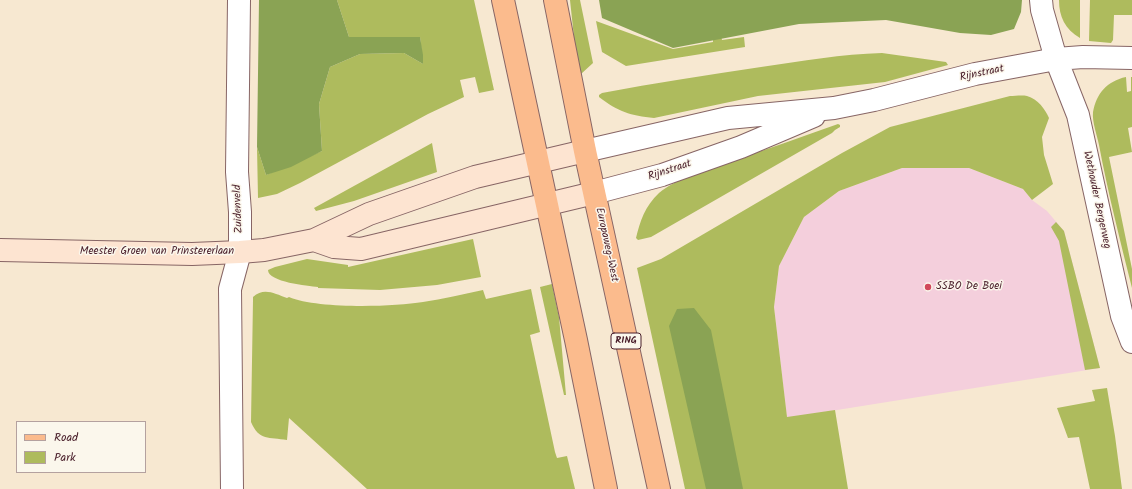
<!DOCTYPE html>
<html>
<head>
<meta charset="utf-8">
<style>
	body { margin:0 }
	#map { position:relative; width:1132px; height:489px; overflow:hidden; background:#f7e8d1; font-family:Kalam,sans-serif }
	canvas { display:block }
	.legend { position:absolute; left:16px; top:421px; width:130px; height:52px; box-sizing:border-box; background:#fbf7ec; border:1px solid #b4a19f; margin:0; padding:5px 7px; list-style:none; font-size:12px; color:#4a1f2b }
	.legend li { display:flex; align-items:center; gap:8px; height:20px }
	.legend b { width:20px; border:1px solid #b4a19f }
</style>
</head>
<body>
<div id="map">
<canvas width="1132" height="489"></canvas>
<ul class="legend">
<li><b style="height:5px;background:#fbbb8d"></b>Road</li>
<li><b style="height:11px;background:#aebb5d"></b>Park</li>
</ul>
</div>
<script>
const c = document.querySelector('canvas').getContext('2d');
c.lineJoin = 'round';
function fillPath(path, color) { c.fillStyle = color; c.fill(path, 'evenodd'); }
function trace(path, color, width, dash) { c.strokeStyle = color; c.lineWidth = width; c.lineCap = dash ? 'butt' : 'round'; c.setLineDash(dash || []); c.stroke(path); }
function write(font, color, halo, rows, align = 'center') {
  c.font = font + ' Kalam,sans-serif'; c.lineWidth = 3; c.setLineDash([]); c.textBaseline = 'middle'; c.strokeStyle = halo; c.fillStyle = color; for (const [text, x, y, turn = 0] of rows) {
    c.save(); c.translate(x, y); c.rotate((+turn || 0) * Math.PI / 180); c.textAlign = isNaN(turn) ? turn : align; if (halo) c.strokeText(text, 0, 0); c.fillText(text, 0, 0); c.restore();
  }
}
const built = new Path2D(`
	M902,168H969L1023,189L1032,200L1047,211L1064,231L1100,368L787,418L774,307L779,266L804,217L839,191Z`);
const green = new Path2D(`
	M337,0H474L494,90L479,93L475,77L460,80L464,97L428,114L300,183L277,194L258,198L257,147L266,175L322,151L319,104L330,67L360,54L404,53L423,64L420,37H349Z
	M570,0H580L593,63L581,74L576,56Z
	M1059,0H1080V38C1065,29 1059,17 1059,0Z
	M1090,0H1132V15H1114L1113,40L1111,43L1089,41Z
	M596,21L673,49L713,42V37L721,35L722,40L744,37L745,47L626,66L602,52Z
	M882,53L946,62L948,65L885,82L758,96L654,118C631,116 617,111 599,97V95L602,93C655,83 708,75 761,67C802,61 842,54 882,53Z
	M1126,77L1127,92L1131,91V77H1132V127L1128,128L1132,152L1109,157L1132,269V288C1120,240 1108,193 1099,145C1097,135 1092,122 1093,112C1096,94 1107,81 1126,77Z
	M1010,96C1015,96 1022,95 1027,96C1038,99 1045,109 1049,118L1042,137L1044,155L1053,184L1032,200L1023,189L969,168H902L839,191L804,217L779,266L774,307L787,417L835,410L848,489H685L637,268L661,259L842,153L890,127Z
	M838,124L840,125V127L835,130L832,133L651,237L638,240L636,238C640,221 645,206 659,193C677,178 707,170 729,162C765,150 801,137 838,124Z
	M432,143L437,172L354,201L316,211L314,208Z
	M1056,222L1064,231L1100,368L1085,370L1059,241L1051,227Z
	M473,239L481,277L437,285L380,290L318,288V287C308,286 268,282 268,270L275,267L307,259L348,265V267Z
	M552,284L559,317L566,395H564L540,287Z
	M531,289L540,332L530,335L555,452L557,458L567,456L575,489H367L289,418L287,440C269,437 259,441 251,422L253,300V297C264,287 275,294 287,298L289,297C317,309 392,307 423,302C443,299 463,294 483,290L486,299Z
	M1107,388L1115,436L1122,489H1090L1079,437L1068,438L1057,408L1095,401L1092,390Z`);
const forest = new Path2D(`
	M259,0H337L349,37H420L423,55V64L404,53L360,54L330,67L319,104L322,151L291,167L266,175L257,147Z
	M599,0H1022L1021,12L1014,29L991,35L960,33L886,20L799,24L673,48L602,18Z
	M694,308L711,330L743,489H706L669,326L677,309Z`);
const street = new Path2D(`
	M1041,0L1042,10L1056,59L1078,115L1122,316L1132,342
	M585,151L728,118L834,108L874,100L975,74L1056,59L1083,57L1132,58
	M594,193L662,175L741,147L814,116
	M232,489L230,289L240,252V212L237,172L239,0`);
const secondary = new Path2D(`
	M314,240L334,247L361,249L594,193
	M0,250L192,254L240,252L264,250L314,240L369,214L475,177L585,151`);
const primary = new Path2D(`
	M503,0L576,340L606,489
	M555,0L585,151L659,489`);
const markers = [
	[928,287,4,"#d1495b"]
];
const shields = [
	[626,341,30]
];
const shieldNames = [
	["RING",626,341]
];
const streetNames = [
	["Rijnstraat",982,74,-12],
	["Rijnstraat",670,171,-18],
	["Wethouder Bergerweg",1096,200,78],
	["Zuidenveld",239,209,-92],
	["Europaweg-West",606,245,78],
	["Meester Groen van Prinstererlaan",157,252]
];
const poiNames = [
	["SSBO De Boei",936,287]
];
fillPath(built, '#f4cfdc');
fillPath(green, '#aebb5d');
fillPath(forest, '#8aa354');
trace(street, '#876565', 24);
trace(secondary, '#876565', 24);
trace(primary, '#876565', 24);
trace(street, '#fff', 22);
trace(secondary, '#fde4d1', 22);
trace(primary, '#fbbb8d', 22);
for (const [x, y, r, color] of markers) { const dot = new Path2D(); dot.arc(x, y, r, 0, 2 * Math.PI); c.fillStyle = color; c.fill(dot); trace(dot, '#fbf7ec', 1.5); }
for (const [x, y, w] of shields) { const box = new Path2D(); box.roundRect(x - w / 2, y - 8, w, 16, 3); c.fillStyle = '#fbf7ec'; c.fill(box); trace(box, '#4a1f2b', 1); }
write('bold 10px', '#4a1f2b', null, shieldNames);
write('11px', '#4a1f2b', '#fbf7ec', streetNames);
write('11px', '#4a1f2b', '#fbf7ec', poiNames, 'left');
</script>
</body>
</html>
